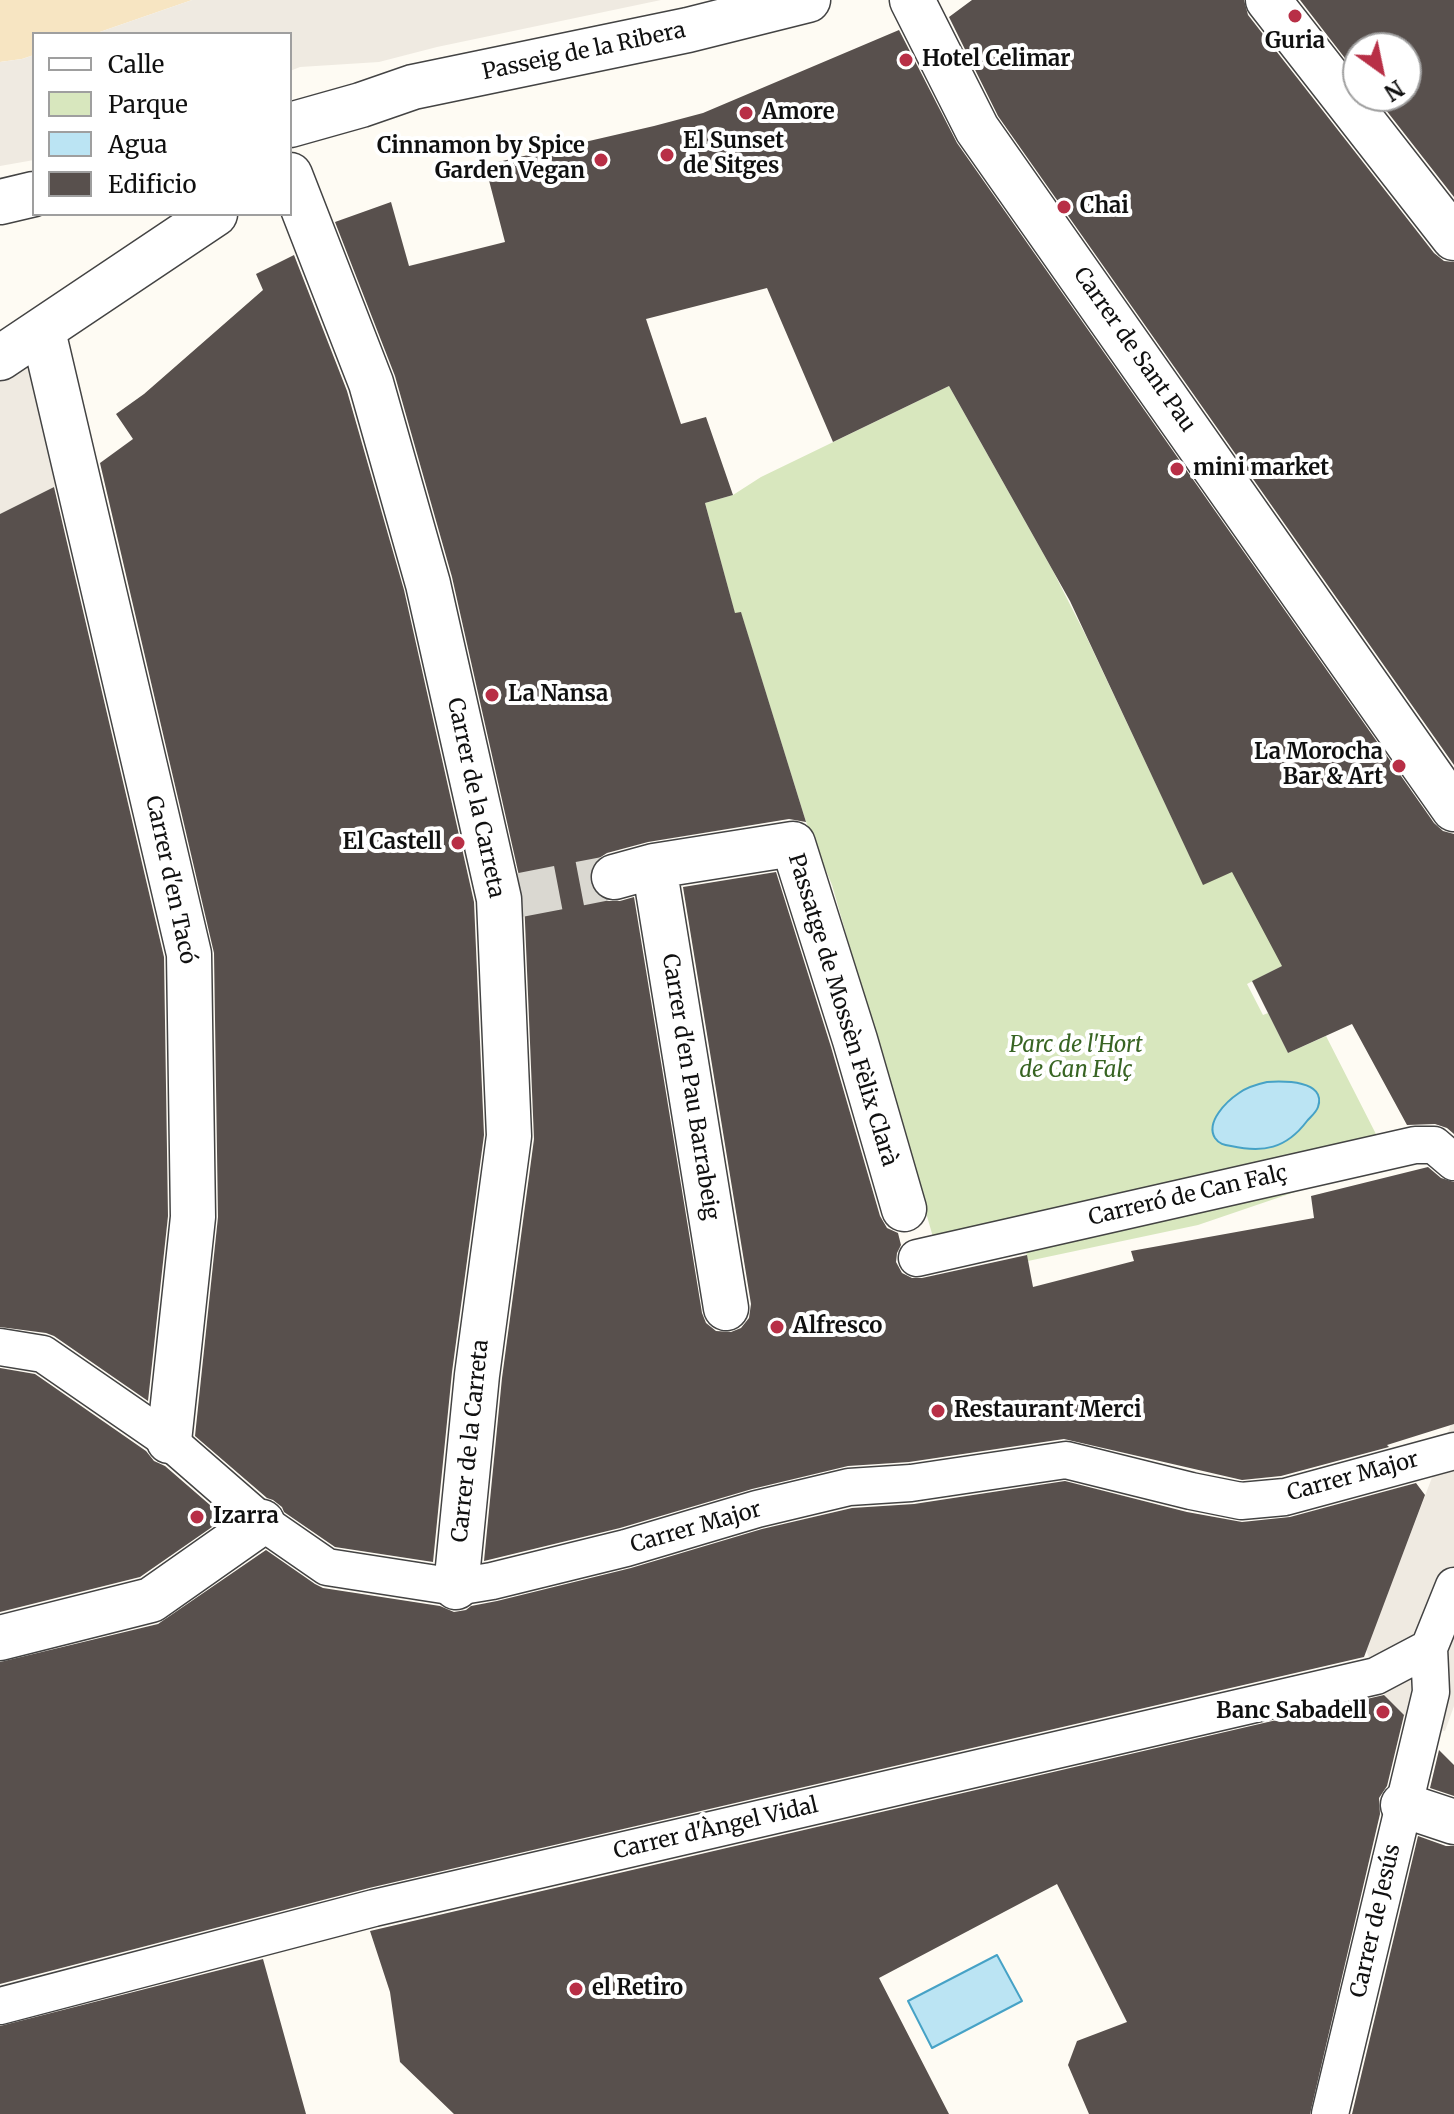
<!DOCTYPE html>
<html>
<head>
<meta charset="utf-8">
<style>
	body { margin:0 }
	#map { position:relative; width:1454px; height:2114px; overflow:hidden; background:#fefbf3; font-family:Merriweather,serif }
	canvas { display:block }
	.legend { position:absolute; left:32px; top:32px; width:260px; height:184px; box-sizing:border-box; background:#fff; border:2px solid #9f9f9f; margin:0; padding:10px 14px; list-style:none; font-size:24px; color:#101010 }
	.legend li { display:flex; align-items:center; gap:16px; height:40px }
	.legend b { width:40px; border:2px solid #9f9f9f }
	.north { position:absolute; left:1342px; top:32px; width:80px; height:80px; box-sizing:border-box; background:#fff; border:2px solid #9f9f9f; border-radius:50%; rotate:147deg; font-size:22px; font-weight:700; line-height:32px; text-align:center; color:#101010 }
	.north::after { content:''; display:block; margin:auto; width:28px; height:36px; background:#b82f46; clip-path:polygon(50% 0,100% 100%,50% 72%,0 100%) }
</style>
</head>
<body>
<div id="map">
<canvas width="1454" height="2114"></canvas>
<ul class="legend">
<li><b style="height:10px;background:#fff"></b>Calle</li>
<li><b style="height:22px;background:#d8e7be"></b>Parque</li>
<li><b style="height:22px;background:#bbe4f3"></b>Agua</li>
<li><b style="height:22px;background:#58504d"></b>Edificio</li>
</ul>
<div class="north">N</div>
</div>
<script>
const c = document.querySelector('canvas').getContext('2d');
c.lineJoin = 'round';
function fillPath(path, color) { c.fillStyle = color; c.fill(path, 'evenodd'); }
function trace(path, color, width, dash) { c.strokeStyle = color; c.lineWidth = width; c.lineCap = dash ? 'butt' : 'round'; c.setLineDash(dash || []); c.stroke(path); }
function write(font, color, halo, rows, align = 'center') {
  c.font = font + ' Merriweather,serif'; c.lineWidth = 8; c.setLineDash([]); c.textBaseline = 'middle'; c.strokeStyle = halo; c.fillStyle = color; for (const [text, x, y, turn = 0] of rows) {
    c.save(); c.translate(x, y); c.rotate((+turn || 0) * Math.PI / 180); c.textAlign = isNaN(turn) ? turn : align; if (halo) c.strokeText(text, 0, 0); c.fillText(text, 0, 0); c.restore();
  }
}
const green = new Path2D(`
	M949,386L1052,569L1086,636L1203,884L1265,857L1282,966L1247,984L1263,1015L1268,1013L1288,1053L1326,1036L1378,1138L1336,1178L1198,1225L1028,1261L1026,1251L941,1265L832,885L806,822L741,613L735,614L705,503L733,495L761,477Z`);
const sand = new Path2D(`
	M0,0H192L94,34H34V55L22,59L0,62Z`);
const plaza = new Path2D(`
	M192,0H661L437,47L379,62L300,67L290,71V34H94Z
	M34,55V160L0,166V62L22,59Z
	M29,356L60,484L0,514V374Z
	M1454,1415V1706L1445,1731L1422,1727L1402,1714L1386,1698L1366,1650L1441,1454Z`);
const water = new Path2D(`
	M1267,1082C1283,1081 1327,1080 1318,1107C1316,1113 1310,1117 1307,1121C1286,1149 1263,1153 1231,1146C1224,1145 1219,1144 1215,1138C1205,1122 1227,1101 1239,1093C1247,1087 1258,1084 1267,1082Z
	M997,1955L1022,2001L932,2048L908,2001Z`);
const building = new Path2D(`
	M972,0H1244L1248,15L1434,253L1444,261L1454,262V765L998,116L949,17Z
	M1300,0H1454V197L1375,96H1406V48H1358V75Z
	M899,30L957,143L1434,823L1443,831L1454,834V1134L1447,1128L1435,1124L1407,1125L1352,1024L1288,1053L1252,981L1282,966L1232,872L1203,885L1070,601L949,386L833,442L767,288L646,319L681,424L706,417L733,495L705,503L735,613L741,612L806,822L789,819L648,842L607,853L596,860L590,871V884L597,895L608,901H620L634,897L702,1313L706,1323L716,1331L731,1332L741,1328L749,1318L751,1304L683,887L776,872L831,1047L880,1216L887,1228L898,1233L901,1245L897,1253L896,1262L902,1273L912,1278H922L1027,1255L1033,1287L1134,1261L1131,1251L1314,1218L1311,1196L1428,1167L1441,1178L1454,1182V1424L1387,1445L1389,1447L1281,1476L1242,1480L1064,1439L909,1462L848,1466L752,1489L620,1528L484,1561L502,1378L534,1139L524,898L452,577L395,376L335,222L391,202L409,266L505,242L485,165L654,126L703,113Z
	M294,255L347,391L404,590L474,902L484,1135L452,1372L433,1562L335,1547L284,1512L282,1507L273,1500L267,1498L195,1436L218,1217L214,953L100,463L133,439L116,414L144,394L263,290L256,274Z
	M54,487L164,957L168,1216L148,1401L54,1336L46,1333L0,1327V514Z
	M0,1368L35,1374L146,1451L154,1461L165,1466L225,1518L140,1577L0,1612Z
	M1065,1481L1187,1512L1242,1522L1290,1517L1416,1483L1425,1495L1364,1657L369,1888L0,1984V1662L158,1624L266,1550L315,1584L323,1588L440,1606L454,1612L466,1610L471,1606L497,1601L631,1568L762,1529L852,1508L914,1504Z
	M1384,1695L1404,1715L1387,1786L1379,1798L1380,1814L1310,2114H1089L1068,2065L1077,2041L1127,2022L1057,1884L879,1978L949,2114H454L400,2062L390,1992L370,1931Z
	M1439,1750L1454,1765V1796L1430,1788Z
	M1418,1836L1446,1846H1454V2114H1352Z
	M263,1959L306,2114H0V2026Z`);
const minorTunnel = new Path2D(`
	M515,896L614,877`);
const pedestrian = new Path2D(`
	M917,1258L1415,1145H1434L1454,1162
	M0,1347L43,1354L169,1441L262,1522L327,1567L456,1587L492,1581L626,1548L757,1509L849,1487L911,1483L1066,1460L1191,1491L1241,1501L1285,1497L1454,1451
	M0,2006L374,1908L1376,1676L1429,1648
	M1330,2114L1431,1692L1429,1648L1454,1586`);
const minor = new Path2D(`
	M912,0L977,129L1454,809
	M1268,0L1454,238
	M290,125L361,105L413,87L688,30L808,0
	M290,175L371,383L428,584L499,899L509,1136L477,1375L456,1587
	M0,202L34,194
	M43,331L189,954L193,1217L169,1441
	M0,358L215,214
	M654,866L726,1308
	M614,877L654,866L793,844L855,1040L904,1209
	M0,1638L151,1600L262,1522
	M1403,1805L1454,1822`);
const markers = [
	[1295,16,8,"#b82f46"],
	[906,60,8,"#b82f46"],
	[746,113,8,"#b82f46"],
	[667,155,8,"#b82f46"],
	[601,160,8,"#b82f46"],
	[1064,207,8,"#b82f46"],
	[1177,469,8,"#b82f46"],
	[492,695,8,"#b82f46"],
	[1399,766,8,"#b82f46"],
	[458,843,8,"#b82f46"],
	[777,1327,8,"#b82f46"],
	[938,1411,8,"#b82f46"],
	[197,1517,8,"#b82f46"],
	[1383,1712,8,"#b82f46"],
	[576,1989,8,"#b82f46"]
];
const poiNames = [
	["Guria",1295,42,"center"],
	["Hotel Celimar",922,60],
	["Amore",762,113],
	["El Sunset",683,142],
	["de Sitges",683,167],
	["Cinnamon by Spice",585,147,"right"],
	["Garden Vegan",585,172,"right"],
	["Chai",1080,207],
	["mini market",1193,469],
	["La Nansa",508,695],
	["La Morocha",1383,753,"right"],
	["Bar & Art",1383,778,"right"],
	["El Castell",442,843,"right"],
	["Alfresco",793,1327],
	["Restaurant Merci",954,1411],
	["Izarra",213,1517],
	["Banc Sabadell",1367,1712,"right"],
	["el Retiro",592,1989]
];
const streetNames = [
	["Passeig de la Ribera",584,52,-12],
	["Carrer de Sant Pau",1134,350,55],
	["Carrer de la Carreta",475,798,78],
	["Carrer d'en Tacó",170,880,78],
	["Passatge de Mossèn Fèlix Clarà",842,1010,73],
	["Carrer d'en Pau Barrabeig",690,1087,81],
	["Carreró de Can Falç",1188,1196,-13],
	["Carrer de la Carreta",471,1441,-84],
	["Carrer Major",1353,1477,-15],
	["Carrer Major",696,1528,-16],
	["Carrer d'Àngel Vidal",716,1829,-13],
	["Carrer de Jesús",1376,1921,-77]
];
const parkNames = [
	["Parc de l'Hort",1076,1046],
	["de Can Falç",1076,1071]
];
fillPath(green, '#d8e7be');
fillPath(sand, '#f7e5c2');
fillPath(plaza, '#efeae1');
fillPath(water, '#bbe4f3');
trace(water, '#46a2c6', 2);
fillPath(building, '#58504d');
trace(minorTunnel, '#dad8d1', 44, [44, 22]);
trace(pedestrian, '#434343', 39);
trace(minor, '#434343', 47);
trace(pedestrian, '#fff', 36);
trace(minor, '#fff', 44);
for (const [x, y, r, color] of markers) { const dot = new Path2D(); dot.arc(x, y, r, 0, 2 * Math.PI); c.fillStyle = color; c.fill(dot); trace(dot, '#fff', 3); }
write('bold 22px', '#101010', '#fff', poiNames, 'left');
write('22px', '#101010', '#fff', streetNames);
write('italic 22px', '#386423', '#fff', parkNames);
</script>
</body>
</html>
